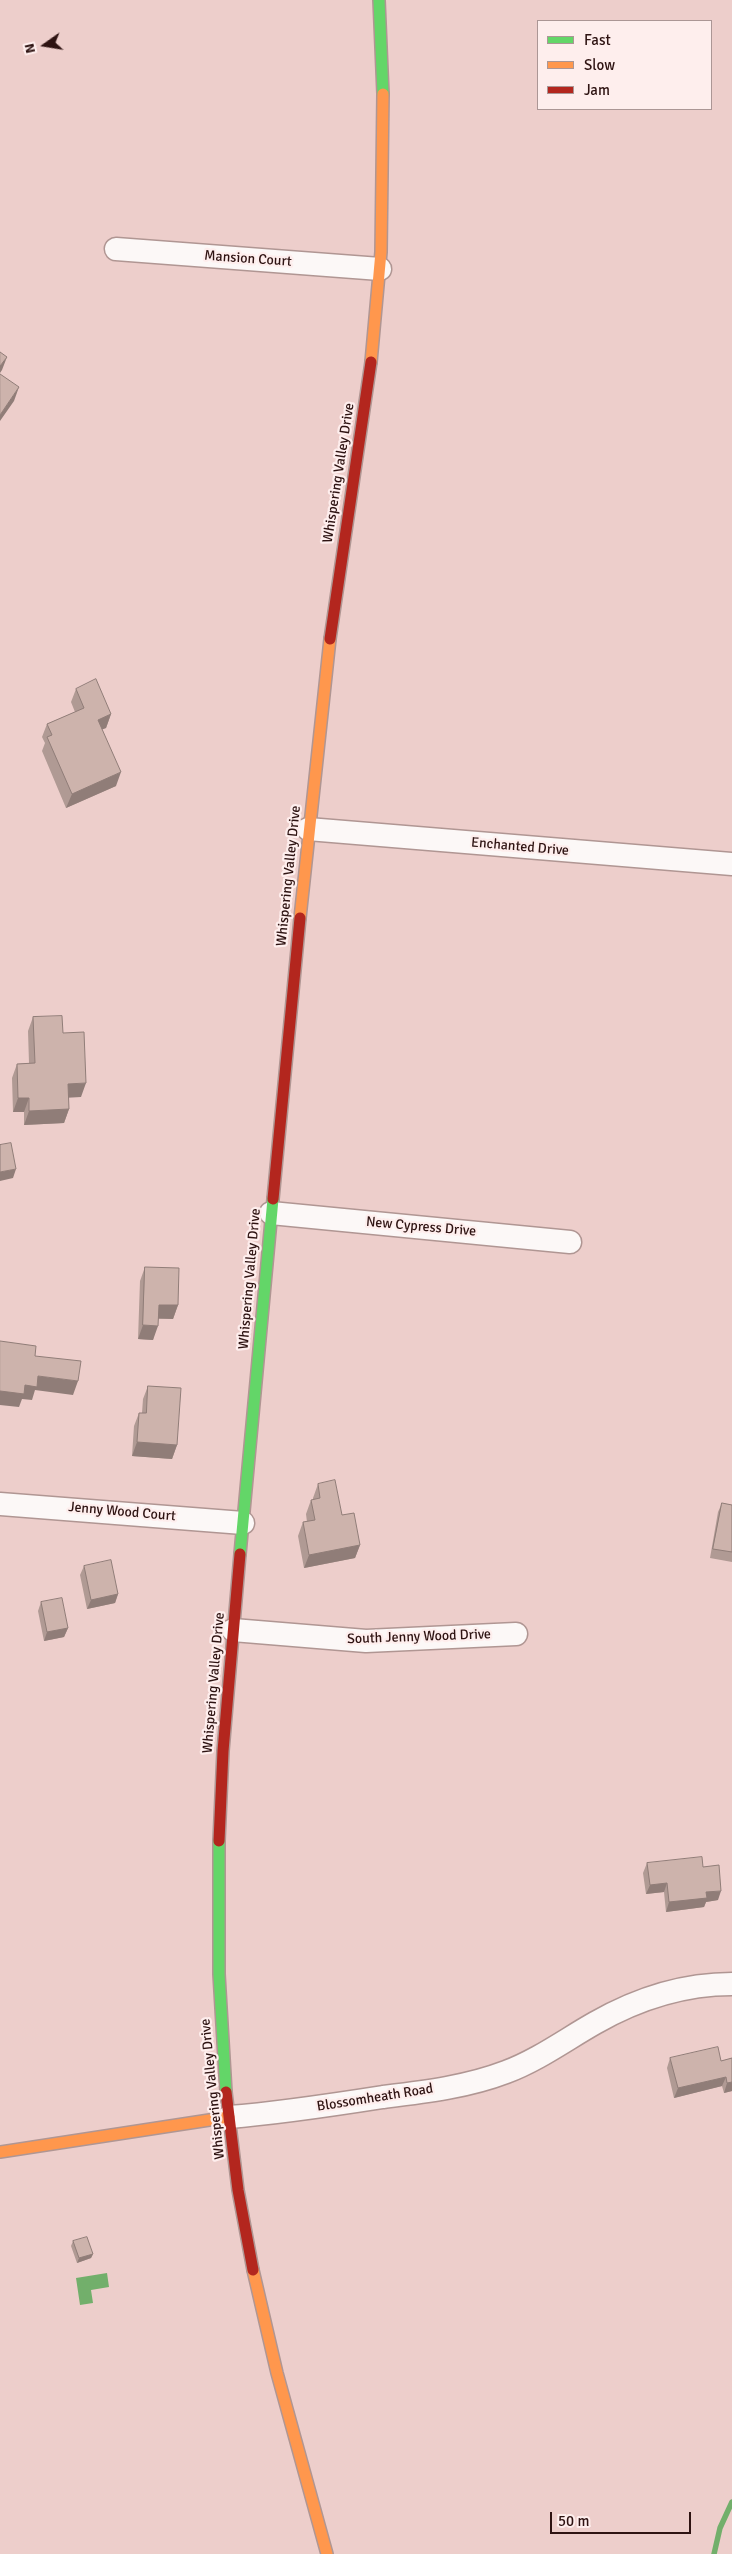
<!DOCTYPE html>
<html>
<head>
<meta charset="utf-8">
<style>
	body { margin:0 }
	#map { position:relative; width:732px; height:2554px; overflow:hidden; background:#edcecb; font-family:Signika,sans-serif }
	canvas { display:block }
	.legend { position:absolute; left:537px; top:20px; width:175px; height:90px; box-sizing:border-box; background:#feeeed; border:1px solid #ab9695; margin:0; padding:6px 9px; list-style:none; font-size:15px; color:#2e1312 }
	.legend li { display:flex; align-items:center; gap:10px; height:25px }
	.legend b { width:25px; border:1px solid #ab9695 }
	.north { position:absolute; left:20px; top:20px; width:50px; height:50px; -webkit-text-stroke:4px #feeeed; paint-order:stroke; rotate:257deg; font-size:14px; font-weight:700; line-height:20px; text-align:center; color:#2e1312 }
	.north::after { content:''; display:block; margin:auto; width:18px; height:22px; background:#2e1312; clip-path:polygon(50% 0,100% 100%,50% 72%,0 100%) }
	.scale { position:absolute; left:550px; top:2512px; width:141px; height:22px; box-sizing:border-box; border:2px solid #2e1312; border-top:0; padding-left:6px; font-size:15px; line-height:18px; white-space:nowrap; color:#2e1312; -webkit-text-stroke:4px #feeeed; paint-order:stroke }
</style>
</head>
<body>
<div id="map">
<canvas width="732" height="2554"></canvas>
<ul class="legend">
<li><b style="height:6px;background:#63d668"></b>Fast</li>
<li><b style="height:6px;background:#ff974d"></b>Slow</li>
<li><b style="height:6px;background:#b3261e"></b>Jam</li>
</ul>
<div class="north">N</div>
<div class="scale">50 m</div>
</div>
<script>
const c = document.querySelector('canvas').getContext('2d');
c.lineJoin = 'round';
function fillPath(path, color) { c.fillStyle = color; c.fill(path, 'evenodd'); }
function trace(path, color, width, dash) { c.strokeStyle = color; c.lineWidth = width; c.lineCap = dash ? 'butt' : 'round'; c.setLineDash(dash || []); c.stroke(path); }
function write(font, color, halo, rows, align = 'center') {
  c.font = font + ' Signika,sans-serif'; c.lineWidth = 4.5; c.setLineDash([]); c.textBaseline = 'middle'; c.strokeStyle = halo; c.fillStyle = color; for (const [text, x, y, turn = 0] of rows) {
    c.save(); c.translate(x, y); c.rotate((+turn || 0) * Math.PI / 180); c.textAlign = isNaN(turn) ? turn : align; if (halo) c.strokeText(text, 0, 0); c.fillText(text, 0, 0); c.restore();
  }
}
const water = new Path2D(`
	M107,2273L109,2287L91,2290L93,2303L80,2305L76,2278Z`);
const stream = new Path2D(`
	M714,2554L720,2528L732,2502`);
const street = new Path2D(`
	M116,249L380,269
	M308,829L732,864
	M271,1213L570,1242
	M0,1504L243,1523
	M233,1630L366,1641L516,1634
	M229,2117C281,2113 332,2105 383,2097C424,2092 467,2087 506,2072C538,2060 565,2040 595,2023C637,1999 683,1984 732,1984`);
const fast = new Path2D(`
	M379,0L383,94
	M240,1554L273,1199
	M219,1841V1974L226,2092`);
const slow = new Path2D(`
	M371,362L381,252L383,94
	M300,918L330,639
	M0,2152L229,2117
	M253,2270L277,2373L327,2554`);
const jam = new Path2D(`
	M330,639L371,362
	M273,1199L300,918
	M219,1841L223,1751L240,1554
	M226,2092L238,2190L253,2270`);
const wall = new Path2D(`
	M76,689L111,714L106,728L102,729L116,786L66,808L42,751L45,743L42,737L47,724L75,712L71,702Z
	M33,1017L63,1033L81,1097H68L69,1109L64,1123L24,1125V1112H13L12,1078L17,1064L29,1063L28,1031Z
	M145,1267L178,1305L173,1319H158L153,1340L138,1339L140,1281Z
	M148,1386L177,1445L172,1459L132,1456L134,1426L139,1413H142L143,1399Z
	M318,1484L342,1515L360,1545L355,1558L304,1568L298,1536L303,1522H307L306,1514L311,1500H313V1498Z
	M722,1503L732,1505V1562L710,1558L718,1512Z
	M84,1566L118,1594L115,1603L87,1609L80,1575Z
	M41,1602L68,1628L64,1637L44,1641L38,1611Z
	M647,1863L703,1867L718,1900L706,1902L704,1907L666,1912L664,1892L646,1894L643,1873Z
	M670,2058L721,2061L732,2058V2091L724,2093L722,2086L674,2098L667,2068Z
	M73,2241L93,2254L91,2258L77,2263L71,2246Z`);
const shadedWall = new Path2D(`
	M7,357L2,370L0,373V366Z
	M19,387L14,401L0,421V415Z
	M111,714L106,728L93,733L98,720Z
	M121,772L116,786L66,808L72,794Z
	M86,1083L81,1097L63,1098L68,1084Z
	M18,1098H29L24,1112H13Z
	M69,1109L64,1123L24,1125L29,1111Z
	M16,1169L13,1178L0,1181V1172Z
	M159,1305H178L173,1319L154,1318Z
	M143,1325L158,1326L153,1340L138,1339Z
	M38,1376L78,1381L73,1395L35,1390L32,1400L22,1399L19,1407L0,1405V1391L25,1385Z
	M137,1442L177,1445L172,1459L132,1456Z
	M360,1545L355,1558L304,1568L309,1555Z
	M118,1594L115,1603L87,1609L91,1600Z
	M68,1628L64,1637L44,1641L47,1632Z
	M667,1883L664,1892L646,1894L650,1885Z
	M721,1891L718,1900L706,1902L704,1907L666,1912L669,1902L706,1892Z
	M726,2077L722,2086L674,2098L678,2088Z
	M732,2082V2091L724,2093L727,2083Z
	M93,2254L91,2258L77,2263L79,2258Z`);
const building = new Path2D(`
	M0,352L7,357L0,366Z
	M0,374L19,387L0,415Z
	M96,679L111,714L98,720L121,772L72,794L47,737L52,735L47,724L84,708L76,689Z
	M62,1016L63,1033L84,1032L86,1083L68,1084L69,1109L29,1111V1098H18L17,1064L35,1063L33,1017Z
	M11,1143L16,1169L0,1172V1145Z
	M145,1267L179,1268L178,1305H159L158,1326L143,1325Z
	M0,1341L36,1346L35,1356L81,1361L78,1381L38,1376L37,1387L25,1385L24,1394L0,1391Z
	M148,1386L181,1388L177,1445L137,1442L139,1413H146Z
	M335,1480L342,1515L354,1513L360,1545L309,1555L303,1522L315,1520L311,1500L320,1498L318,1484Z
	M722,1503L732,1505V1552L713,1549Z
	M111,1560L118,1594L91,1600L84,1566Z
	M62,1598L68,1628L47,1632L41,1602Z
	M702,1857L703,1867L719,1865L721,1891L706,1892L707,1898L669,1902L667,1883L650,1885L647,1863Z
	M718,2047L721,2061L732,2058V2082L727,2083L726,2077L678,2088L670,2058Z
	M87,2237L93,2254L79,2258L73,2241Z`);
const streetNames = [
	["Mansion Court",248,259,4],
	["Whispering Valley Drive",339,473,-81],
	["Enchanted Drive",520,847,5],
	["Whispering Valley Drive",289,876,-84],
	["New Cypress Drive",421,1227,5],
	["Whispering Valley Drive",250,1279,-85],
	["Jenny Wood Court",122,1512,5],
	["South Jenny Wood Drive",419,1637,-2],
	["Whispering Valley Drive",214,1683,-85],
	["Whispering Valley Drive",213,2089,-96],
	["Blossomheath Road",375,2098,-9]
];
fillPath(water, '#72af6b');
trace(stream, '#72af6b', 5.5);
trace(street, '#b09693', 25);
trace(fast, '#b09693', 14);
trace(slow, '#b09693', 14);
trace(jam, '#b09693', 14);
trace(street, '#fcf8f7', 22);
trace(fast, '#63d668', 11);
trace(slow, '#ff974d', 11);
trace(jam, '#b3261e', 11);
fillPath(wall, '#b09a94');
fillPath(shadedWall, '#907d78');
fillPath(building, '#cdb3ac');
trace(building, '#907d78', 1);
write('14px', '#2e1312', '#feeeed', streetNames);
</script>
</body>
</html>
